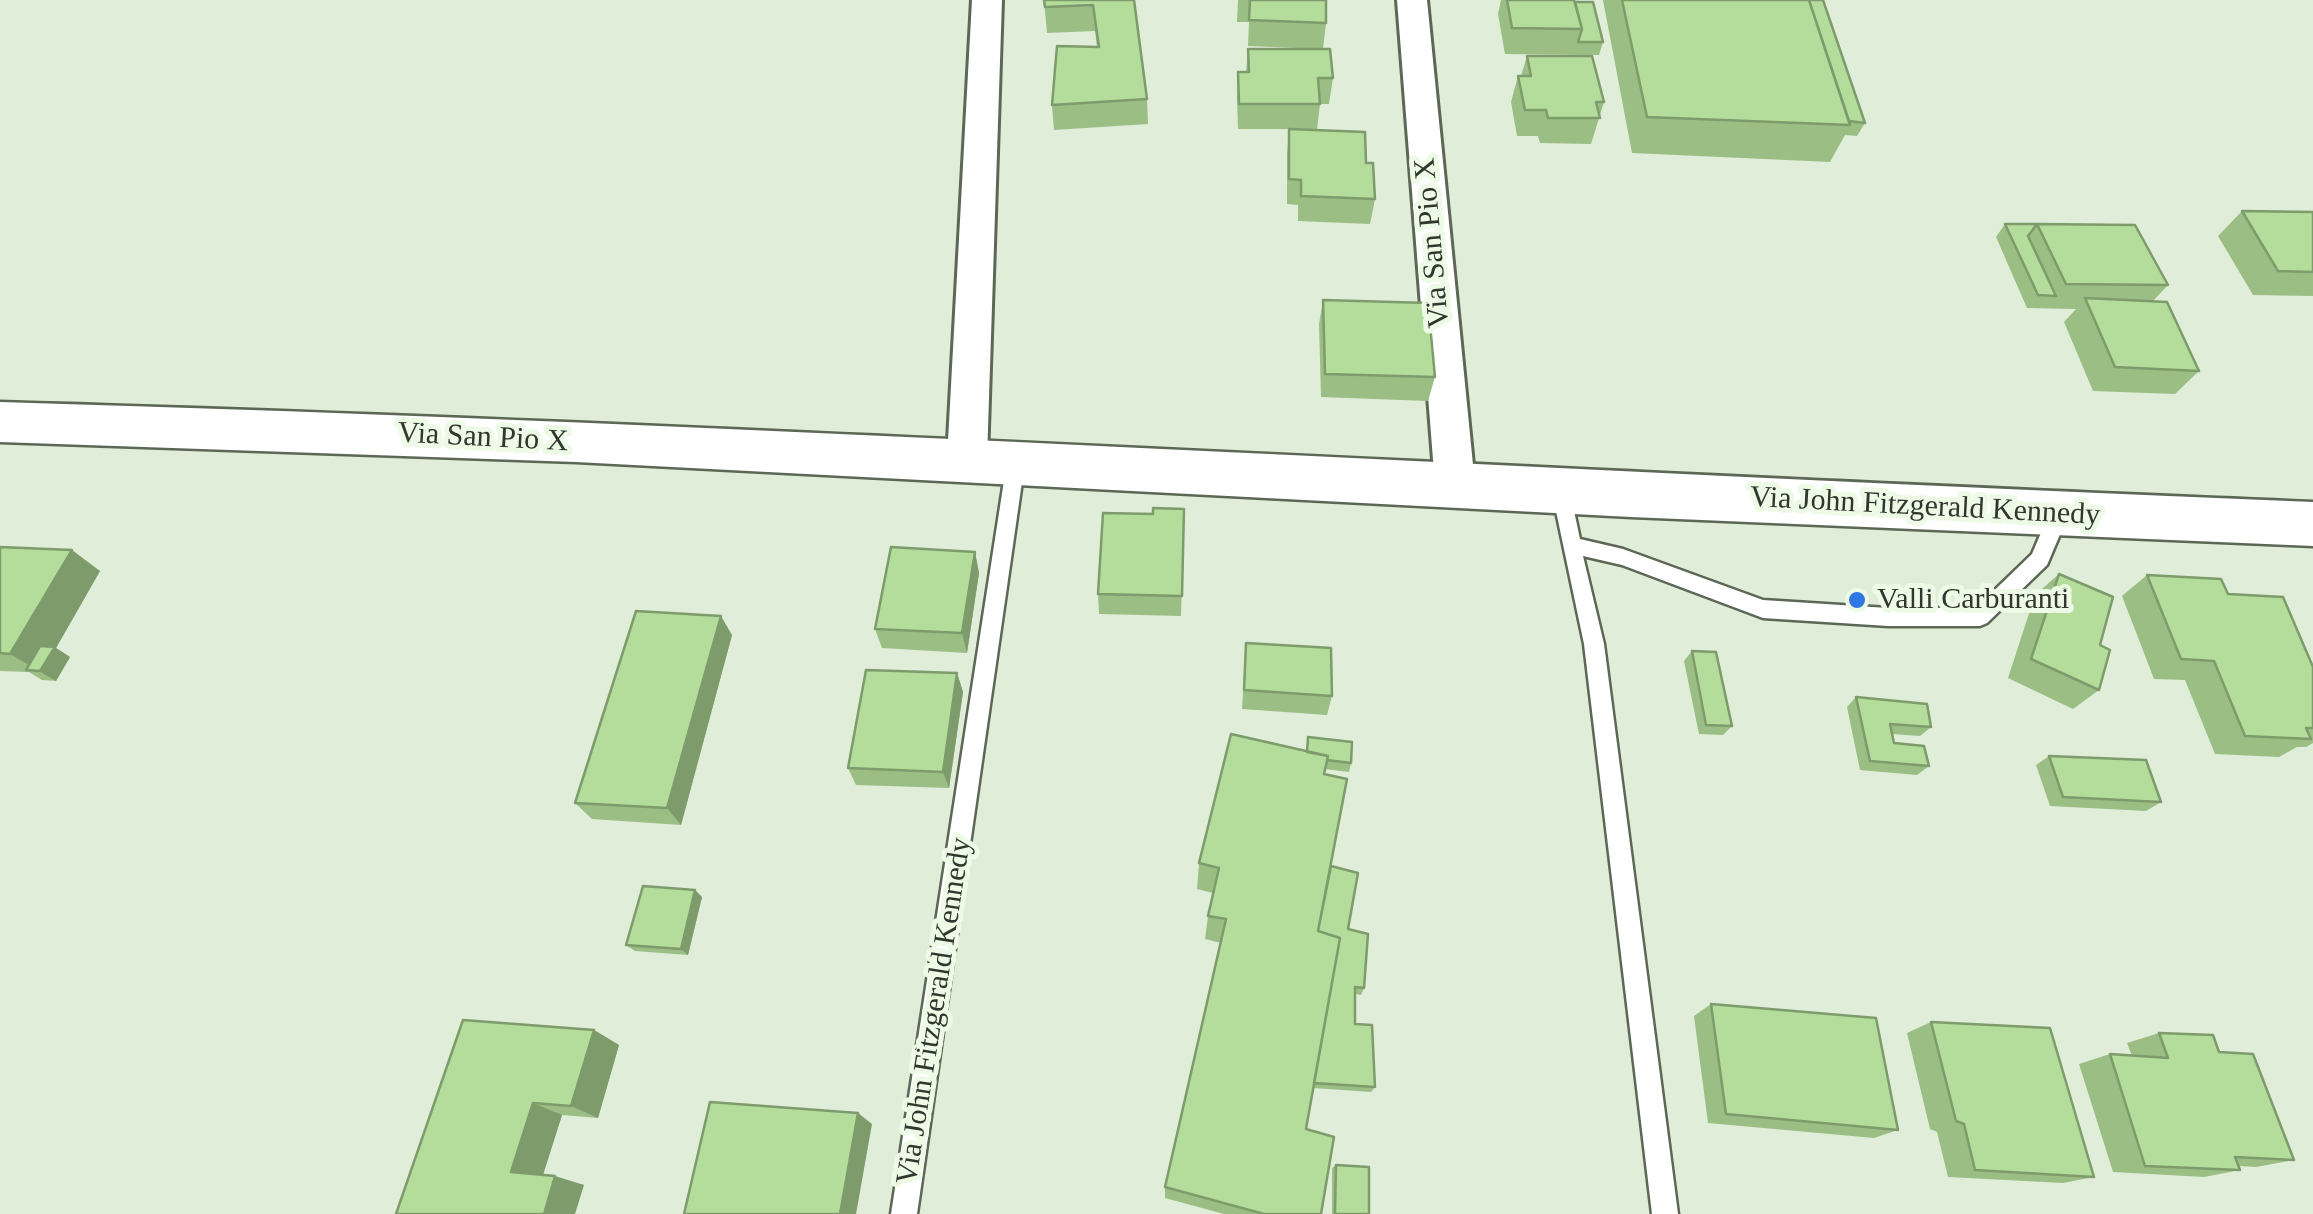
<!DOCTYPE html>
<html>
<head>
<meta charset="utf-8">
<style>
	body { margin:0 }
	canvas { display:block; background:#e0edd9 }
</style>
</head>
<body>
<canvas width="2313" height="1214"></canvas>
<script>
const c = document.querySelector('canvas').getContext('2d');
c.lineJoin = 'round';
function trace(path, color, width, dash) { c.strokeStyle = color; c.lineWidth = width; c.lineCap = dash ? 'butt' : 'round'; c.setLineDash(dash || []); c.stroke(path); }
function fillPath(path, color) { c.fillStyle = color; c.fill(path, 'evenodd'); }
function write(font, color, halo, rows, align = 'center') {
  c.font = font + ' "Times New Roman",serif'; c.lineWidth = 10; c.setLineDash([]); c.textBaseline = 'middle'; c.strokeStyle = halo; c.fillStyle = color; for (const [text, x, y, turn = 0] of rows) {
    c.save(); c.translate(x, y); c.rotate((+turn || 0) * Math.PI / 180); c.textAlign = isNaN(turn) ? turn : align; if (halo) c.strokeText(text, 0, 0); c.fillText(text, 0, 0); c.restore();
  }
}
const lane = new Path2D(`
	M1016,454L1025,461L917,1214H891L1007,461Z
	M1561,484L1570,492L1580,539L1623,549L1763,600L1888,608H1976L2032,554L2052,507H2066L2069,513L2047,565L1987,623L1980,626H1888L1763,618L1622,565L1583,556L1604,644L1678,1214H1652L1584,644L1552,492Z`);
const street = new Path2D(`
	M972,0H1002L987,459L981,470L967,475L953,470L947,459Z
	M1397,0H1427L1475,485L1469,496L1455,501L1441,496L1435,485Z`);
const primary = new Path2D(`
	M0,402C771,424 1542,471 2313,502V546L1631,517L576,462L0,442Z`);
const wall = new Path2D(`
	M1044,0H1134L1147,99L1148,124L1054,130L1052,105L1097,47L1095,31L1047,33Z
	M1238,0H1326V23L1323,49L1248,46L1249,22H1237Z
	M1501,0H1574L1603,42L1599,55L1505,54L1498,14Z
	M1603,0H1823L1865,123L1857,136L1845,135L1830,162L1632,153Z
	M1248,49L1333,78L1329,104H1320L1317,129H1238L1237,98L1238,72H1246Z
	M1527,56L1604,102L1591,144L1540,143L1538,136H1517L1511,102L1518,76H1521Z
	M1289,129L1366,163L1375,199L1370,224L1298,221V205L1287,204V155Z
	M2242,211L2313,212V296L2253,295L2218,236Z
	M2005,224L2135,225L2168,285L2153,301L2199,371L2175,394L2093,391L2064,322L2076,309L2027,308L1996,237Z
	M1323,300L1435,377L1428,401L1321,397L1319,324Z
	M1184,509L1181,616L1099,614L1098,594L1153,514Z
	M0,547L100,571L56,648L70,657L56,681L42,680L29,672L0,671Z
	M975,552L979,573L967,653L882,648L875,629Z
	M2059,574L2100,645L2099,690L2073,709L2008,678L2035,595Z
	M2147,575L2228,594L2313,667V743L2306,747H2297L2279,757L2215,754L2185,680L2154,679L2122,596Z
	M732,635L681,825L592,819L575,803Z
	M1246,643L1332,696L1327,715L1242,709Z
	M1692,651L1732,726L1723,735L1699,734L1684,661Z
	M957,673L963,692L949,788L856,785L848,768Z
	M1856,697L1931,727L1920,736L1892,734L1894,743L1929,766L1917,775L1860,770L1847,707Z
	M1308,737L1351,763L1349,772L1325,769L1324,774L1331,866L1364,988L1361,995L1355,994V1024L1375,1087L1371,1092L1313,1088L1306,1129L1321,1214H1224L1165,1198V1187L1221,943L1205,939L1208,916L1213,893L1197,889L1199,863L1306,751Z
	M2049,756L2161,802L2146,811L2050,806L2036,765Z
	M695,890L702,897L688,955L635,951L626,945Z
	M1711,1004L1898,1130L1874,1138L1708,1123L1694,1016Z
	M1931,1022L2094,1177L2063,1183L1948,1177L1937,1132L1930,1129L1907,1033Z
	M594,1030L619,1045L598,1118L562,1115L543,1175L584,1185L396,1214Z
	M2159,1033L2219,1052L2294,1160L2256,1167L2239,1166L2240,1170L2204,1177L2113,1172L2079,1064L2110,1054L2132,1056L2127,1043Z
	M1336,1165L1369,1214H1332V1168Z`);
const shadedWall = new Path2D(`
	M72,550L100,571L56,648L70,657L56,681L10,654Z
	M975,552L979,573L967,653L962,633Z
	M721,616L732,635L681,825L667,808Z
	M957,673L963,692L949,788L943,772Z
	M695,890L702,897L688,955L681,949Z
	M594,1030L619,1045L598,1118L571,1106Z
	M533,1103L562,1115L541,1181L511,1172Z
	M858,1113L872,1124L856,1214H840Z
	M555,1176L584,1185L575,1214H544Z`);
const building = new Path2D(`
	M1044,0H1134L1147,99L1052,105L1057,46L1099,47L1093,5L1045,7Z
	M1250,0H1326V23L1249,20Z
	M1507,0H1574L1582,29L1512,28Z
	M1622,0H1809L1850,125L1647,117Z
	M1809,0H1823L1865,123L1849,121Z
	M1575,2H1593L1603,42H1578L1582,29Z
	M1248,49H1330L1333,78H1318L1320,104H1239L1238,72H1249Z
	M1527,56H1592L1604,102H1596L1600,118H1548L1546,110H1525L1518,76H1531Z
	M1289,129L1365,132L1366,163H1373L1375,199L1301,196V180L1289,179Z
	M2242,211L2313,212V272L2278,271Z
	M2005,224H2037L2028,236L2056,296L2038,295Z
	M2037,224L2135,225L2168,285L2066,284Z
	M2085,298L2167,302L2199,371L2115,367Z
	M1323,300L1428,303L1435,377L1325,374Z
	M1153,508L1184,509L1182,596L1098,594L1103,513L1153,514Z
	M0,547L72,550L10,654L0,653Z
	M891,547L975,552L962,633L875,629Z
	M2059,574L2113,597L2100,645L2110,650L2099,690L2031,659Z
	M2147,575L2221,579L2228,594L2283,597L2313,667V728H2306L2311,739L2245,736L2214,661L2181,659Z
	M636,611L721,616L667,808L575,803Z
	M1246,643L1331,648L1332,696L1244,690Z
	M40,646L55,647L40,671L26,670Z
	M1692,651L1716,652L1732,726L1706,725Z
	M866,670L957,673L943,772L848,768Z
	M1856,697L1927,704L1931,727L1890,724L1894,743L1924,746L1929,766L1870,761Z
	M1231,734L1328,756L1324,774L1347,779L1318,931L1340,938L1306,1129L1334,1137L1321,1214H1264L1165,1187L1226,919L1208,916L1219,868L1199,863Z
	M1308,737L1352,742L1351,763L1327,760L1328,756L1307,752Z
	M2049,756L2146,760L2161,802L2063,797Z
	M1331,866L1358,873L1348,929L1368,934L1364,988L1355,987V1024L1372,1025L1375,1087L1314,1083L1340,938L1318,931Z
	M643,886L695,890L681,949L626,945Z
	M1711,1004L1876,1018L1898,1130L1726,1114Z
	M463,1020L594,1030L571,1106L533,1103L511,1172L555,1176L544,1214H396Z
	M1931,1022L2050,1028L2094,1177L1975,1170L1964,1124L1956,1121Z
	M2159,1033L2213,1035L2219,1052L2253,1054L2294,1160L2235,1157L2240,1170L2145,1166L2110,1054L2168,1058Z
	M710,1102L858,1113L840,1214H684Z
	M1336,1165L1369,1167V1214H1335Z`);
const markers = [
	[1857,600,10,"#3177e4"]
];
const streetNames = [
	["Via San Pio X",1433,243,-95],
	["Via San Pio X",483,438,3],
	["Via John Fitzgerald Kennedy",1925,507,3],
	["Via John Fitzgerald Kennedy",935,1011,-81]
];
const poiNames = [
	["Valli Carburanti",1877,600]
];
trace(lane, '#5d6756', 5);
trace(street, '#5d6756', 6);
trace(primary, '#5d6756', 5);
fillPath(lane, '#fff');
fillPath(street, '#fff');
fillPath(primary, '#fff');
fillPath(wall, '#9bbe85');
fillPath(shadedWall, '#7e9b6c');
fillPath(building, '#b4dd9b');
trace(building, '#7e9b6c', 2.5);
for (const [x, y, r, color] of markers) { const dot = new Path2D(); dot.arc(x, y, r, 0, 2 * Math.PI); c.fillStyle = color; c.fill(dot); trace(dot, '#edfae6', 4); }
write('30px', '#31362e', '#edfae6', streetNames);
write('30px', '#31362e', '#edfae6', poiNames, 'left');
</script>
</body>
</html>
